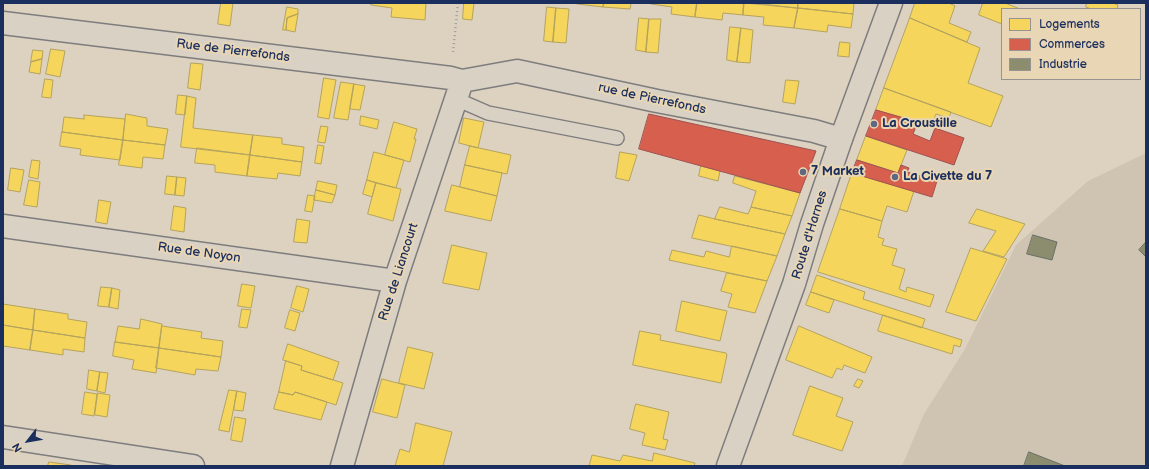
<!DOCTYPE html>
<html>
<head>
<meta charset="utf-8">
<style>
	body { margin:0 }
	#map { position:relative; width:1149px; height:469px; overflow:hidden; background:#ddd2c0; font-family:"Balsamiq Sans",sans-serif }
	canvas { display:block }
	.frame { position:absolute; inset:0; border:4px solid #1b2f5e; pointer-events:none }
	.legend { position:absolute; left:1001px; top:8px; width:140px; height:72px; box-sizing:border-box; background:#e9d6b4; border:1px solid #979392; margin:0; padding:5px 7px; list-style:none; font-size:12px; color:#1b2f5e }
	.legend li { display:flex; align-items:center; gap:8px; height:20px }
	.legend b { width:20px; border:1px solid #979392 }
	.north { position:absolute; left:8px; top:421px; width:40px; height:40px; -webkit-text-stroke:3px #e9d6b4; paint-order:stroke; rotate:239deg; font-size:11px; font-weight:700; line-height:16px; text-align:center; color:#1b2f5e }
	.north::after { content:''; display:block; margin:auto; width:14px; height:18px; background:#1b2f5e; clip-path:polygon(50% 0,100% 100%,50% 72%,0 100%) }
</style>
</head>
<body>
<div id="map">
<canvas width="1149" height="469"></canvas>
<div class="frame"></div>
<ul class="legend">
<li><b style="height:11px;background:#f6d55c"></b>Logements</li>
<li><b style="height:11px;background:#d6604d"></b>Commerces</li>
<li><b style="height:11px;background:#8c8c6e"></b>Industrie</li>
</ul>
<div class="north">N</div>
</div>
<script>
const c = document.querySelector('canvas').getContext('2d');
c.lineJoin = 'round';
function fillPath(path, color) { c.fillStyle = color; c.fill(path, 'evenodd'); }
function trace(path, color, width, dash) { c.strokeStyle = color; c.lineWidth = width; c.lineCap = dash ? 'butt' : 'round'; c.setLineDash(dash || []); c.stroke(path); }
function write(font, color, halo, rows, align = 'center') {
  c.font = font + ' "Balsamiq Sans",sans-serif'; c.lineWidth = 4; c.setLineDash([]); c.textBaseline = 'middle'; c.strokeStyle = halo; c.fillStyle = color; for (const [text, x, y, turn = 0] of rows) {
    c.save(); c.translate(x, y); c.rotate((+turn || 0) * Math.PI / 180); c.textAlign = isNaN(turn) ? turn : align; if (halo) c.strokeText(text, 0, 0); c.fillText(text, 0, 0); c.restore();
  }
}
const built = new Path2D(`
	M1146,153V466H902L924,414L965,349L1016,245L1088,181Z`);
const homes = new Path2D(`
	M221,3H233L230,26L218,24Z
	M372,3H426L425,20L391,17L392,8L371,5Z
	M464,3H474L472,20L463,19Z
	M577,3H604L603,7L577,4Z
	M604,3H631L630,9L603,7Z
	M651,3H697L695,17L671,14L672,7L651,4Z
	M697,3H744L743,15L723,13L722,20L695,17Z
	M744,3L798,8L794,28L763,25L764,17L743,15Z
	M755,3H798V8Z
	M798,3H854L853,14L798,8Z
	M915,3H949L955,6L949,23L971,32L967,42L910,18Z
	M983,3H1005L1020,9H1002V24L979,15Z
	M1087,3H1113L1118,5L1117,9H1091L1086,7Z
	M287,7L298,9V14L287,18L286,30H283Z
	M547,7L556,8L553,42L544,41Z
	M556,8L569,9L566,43L553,42Z
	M798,8L853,14L851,28L828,25L827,32L794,28Z
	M298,14L295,32L286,30L287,18Z
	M639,18L649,19L646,52L636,50Z
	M910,18L980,48L968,83L1003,96L991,127L884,88Z
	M649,19H661L658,53L646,52Z
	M730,27L741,28L737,62L727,60Z
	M741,28L753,30L750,63L737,62Z
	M840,42L850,43L849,57L838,56Z
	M51,49L65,51L60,77L46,74Z
	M33,50L43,51L42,59L31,62Z
	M42,59L40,74L29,72L31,62Z
	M191,63L203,64L200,90L188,88Z
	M324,78L336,80L329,119L318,117Z
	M45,79L53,80L51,98L42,97Z
	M786,80L799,81L795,104L783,102Z
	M341,82L354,84L348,120L334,118Z
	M354,84L365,86L360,110L350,109Z
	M884,88L951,112L949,118L936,114L931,127L876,110Z
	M178,95L187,96L185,115L176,114Z
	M187,96L196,98L193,128L253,135L250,155L181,147Z
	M126,114L147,118V126L168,129L165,145L123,140Z
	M84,115L125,119L123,140L62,132L64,117L84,119Z
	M361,116L379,120L377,129L360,125Z
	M464,118L484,122L478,148L459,143Z
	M394,122L417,129L414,139H416L410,162L385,155Z
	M321,126L328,127L325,143L318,142Z
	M62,132L123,140L120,160L80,155L81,149L60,146Z
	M253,135L282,138V144L304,147L302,162L250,155Z
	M866,136L907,150L898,173L857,160Z
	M123,140L165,145L163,159L143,157L142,168L119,165Z
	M318,145L324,146L321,164L315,163Z
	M470,146L511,155L507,174L465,165Z
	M197,148L250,155L247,176L215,172V165L195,163Z
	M374,152L404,160L396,188L367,180Z
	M620,152L637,155L629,181L616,178Z
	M250,155L302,162L300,176L278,173L277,179L247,176Z
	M32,160L40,161L38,179L29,177Z
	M465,165L502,173L497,196L460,187Z
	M701,166L720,171L718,181L699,176Z
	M11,168L24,170L20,192L8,190Z
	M852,173L914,191L907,212L887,206L882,221L840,209Z
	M167,176L177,177L175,195L165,194Z
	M735,176L800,193L792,216L751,207L756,191L733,183Z
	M177,177L186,178L184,196L175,195Z
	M29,180L40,182L37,207L24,205Z
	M367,180L376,183L372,197L363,194Z
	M318,181L337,185L335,195L316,190Z
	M376,183L401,189L393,221L368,214Z
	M452,185L497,196L491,221L445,211Z
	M316,190L335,195L332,203L314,200Z
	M308,195L315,196L312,212L305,211Z
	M99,200L111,202L107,224L96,222Z
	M174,206L186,208L184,232L171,230Z
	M720,207L748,214L751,207L792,216L785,234L715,219Z
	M840,209L882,221L878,237L884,239L882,245L897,249L892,265L905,269L899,289L906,292L907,287L934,295L930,307L818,272Z
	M977,209L1025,224L1004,257L983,251L996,231L969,223Z
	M699,215L715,219L785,234L777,256L692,238Z
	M297,219L310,221L307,243L294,242Z
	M452,245L487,253L479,290L443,283Z
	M732,246L777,256L767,281L669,260L672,250L704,257L706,251L729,257Z
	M971,248L1007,259L976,321L946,312Z
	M727,273L767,281L755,313L728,307L732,294L721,291Z
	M817,275L865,292L863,299L925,319L922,328L811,292Z
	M242,284L255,286L251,308L238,306Z
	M297,286L309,289L303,312L291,308Z
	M101,287L112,288L109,307L98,306Z
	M112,288L120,290L118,309L109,307Z
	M811,292L834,300L829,313L806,305Z
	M682,301L727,311L720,341L676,331Z
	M3,304L35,309L33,330L3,325Z
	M35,309L68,314V319L87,322L85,338L33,330Z
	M242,309L251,310L247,328L239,327Z
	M290,310L300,313L295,331L285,328Z
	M883,315L962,340L960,347L954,345L952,354L878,331Z
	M141,319L162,324L159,348L115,342L118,326L139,329Z
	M3,325L33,330L30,350L3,346Z
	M162,326L202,332L201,338L223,341L221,357L159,348Z
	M799,326L872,357L865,373L844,365L842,370L837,368L832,378L786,360Z
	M33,330L85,338L84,352L63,349V355L30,350Z
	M640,331L661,335L660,340L726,353L727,355L721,383L633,365Z
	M115,342L159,348L156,373L132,369L134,360L113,356Z
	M288,344L339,362L333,380L301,370L302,366L283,360Z
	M408,347L433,353L424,389L399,383Z
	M159,348L221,357L218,371L196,369L195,375L156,368Z
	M286,361L302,366L301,370L343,383L336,405L295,392L293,395L279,392Z
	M89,370L100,372L97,391L87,389Z
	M100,372L108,373L105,393L97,391Z
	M382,379L405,385L397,418L373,412Z
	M858,379L863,381L859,388L854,386Z
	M810,386L843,398L836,416L853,422L842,451L793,435Z
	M229,390L237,391L229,432L219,430Z
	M237,391L246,393L243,411L234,410Z
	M85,392L97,394L94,416L82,414Z
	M279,392L293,395L295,392L327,402L321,420L274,409Z
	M98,393L110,395L107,417L95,415Z
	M636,404L669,412L663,439L668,440L665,450L642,445L645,433L630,429Z
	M235,417L246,419L242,442L231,440Z
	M416,423L452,432L443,466H395L400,449L409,452Z
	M654,453L695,463L694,466H589L592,455L620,461L623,455L652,461Z
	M49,462L71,465L70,466H48Z`);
const shops = new Path2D(`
	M876,110L918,122L913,134L930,141L935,128L964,138L954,165L866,136Z
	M649,114L816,151L800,193L639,149Z
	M857,160L898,173L901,165L909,168L907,172L937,181L932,197L852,173Z`);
const industry = new Path2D(`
	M1033,235L1057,242L1052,260L1027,254Z
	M1146,242V257L1139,250Z
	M1029,452L1065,466H1024Z`);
const path = new Path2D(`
	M453,52L458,3`);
const service = new Path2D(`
	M456,99L488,113L617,138`);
const minor = new Path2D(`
	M3,23L451,78L462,81L517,71L657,101L814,131L841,139
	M3,226L395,281
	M3,437L193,466
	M342,466L395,281L462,81`);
const secondary = new Path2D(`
	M728,466L794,284L812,224L841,139L891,3`);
const markers = [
	[874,124,4,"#5f6880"],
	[803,172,4,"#5f6880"],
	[895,177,4,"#5f6880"]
];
const streetNames = [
	["Rue de Pierrefonds",233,51,7],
	["rue de Pierrefonds",652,99,12],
	["Route d'Harnes",810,235,-73],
	["Rue de Noyon",199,253,8],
	["Rue de Liancourt",399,272,-72]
];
const poiNames = [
	["La Croustille",882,124],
	["7 Market",811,172],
	["La Civette du 7",903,177]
];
fillPath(built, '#cfc4b1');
fillPath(homes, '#f6d55c');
trace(homes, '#b4a35d', 1);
fillPath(shops, '#d6604d');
trace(shops, '#9e5152', 1);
fillPath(industry, '#8c8c6e');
trace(industry, '#6a7069', 1);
trace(service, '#7e7d7e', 16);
trace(minor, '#7e7d7e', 25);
trace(secondary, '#7e7d7e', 25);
trace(path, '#a09d9b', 2.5, [1, 3]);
trace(service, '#d9d1c4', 13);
trace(minor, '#d9d1c4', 22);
trace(secondary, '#d9d1c4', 22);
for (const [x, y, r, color] of markers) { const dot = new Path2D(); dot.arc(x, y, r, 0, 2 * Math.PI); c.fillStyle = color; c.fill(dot); trace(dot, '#e9d6b4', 1.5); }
write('13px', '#1b2f5e', '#e9d6b4', streetNames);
write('bold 13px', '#1b2f5e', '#e9d6b4', poiNames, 'left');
</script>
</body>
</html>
